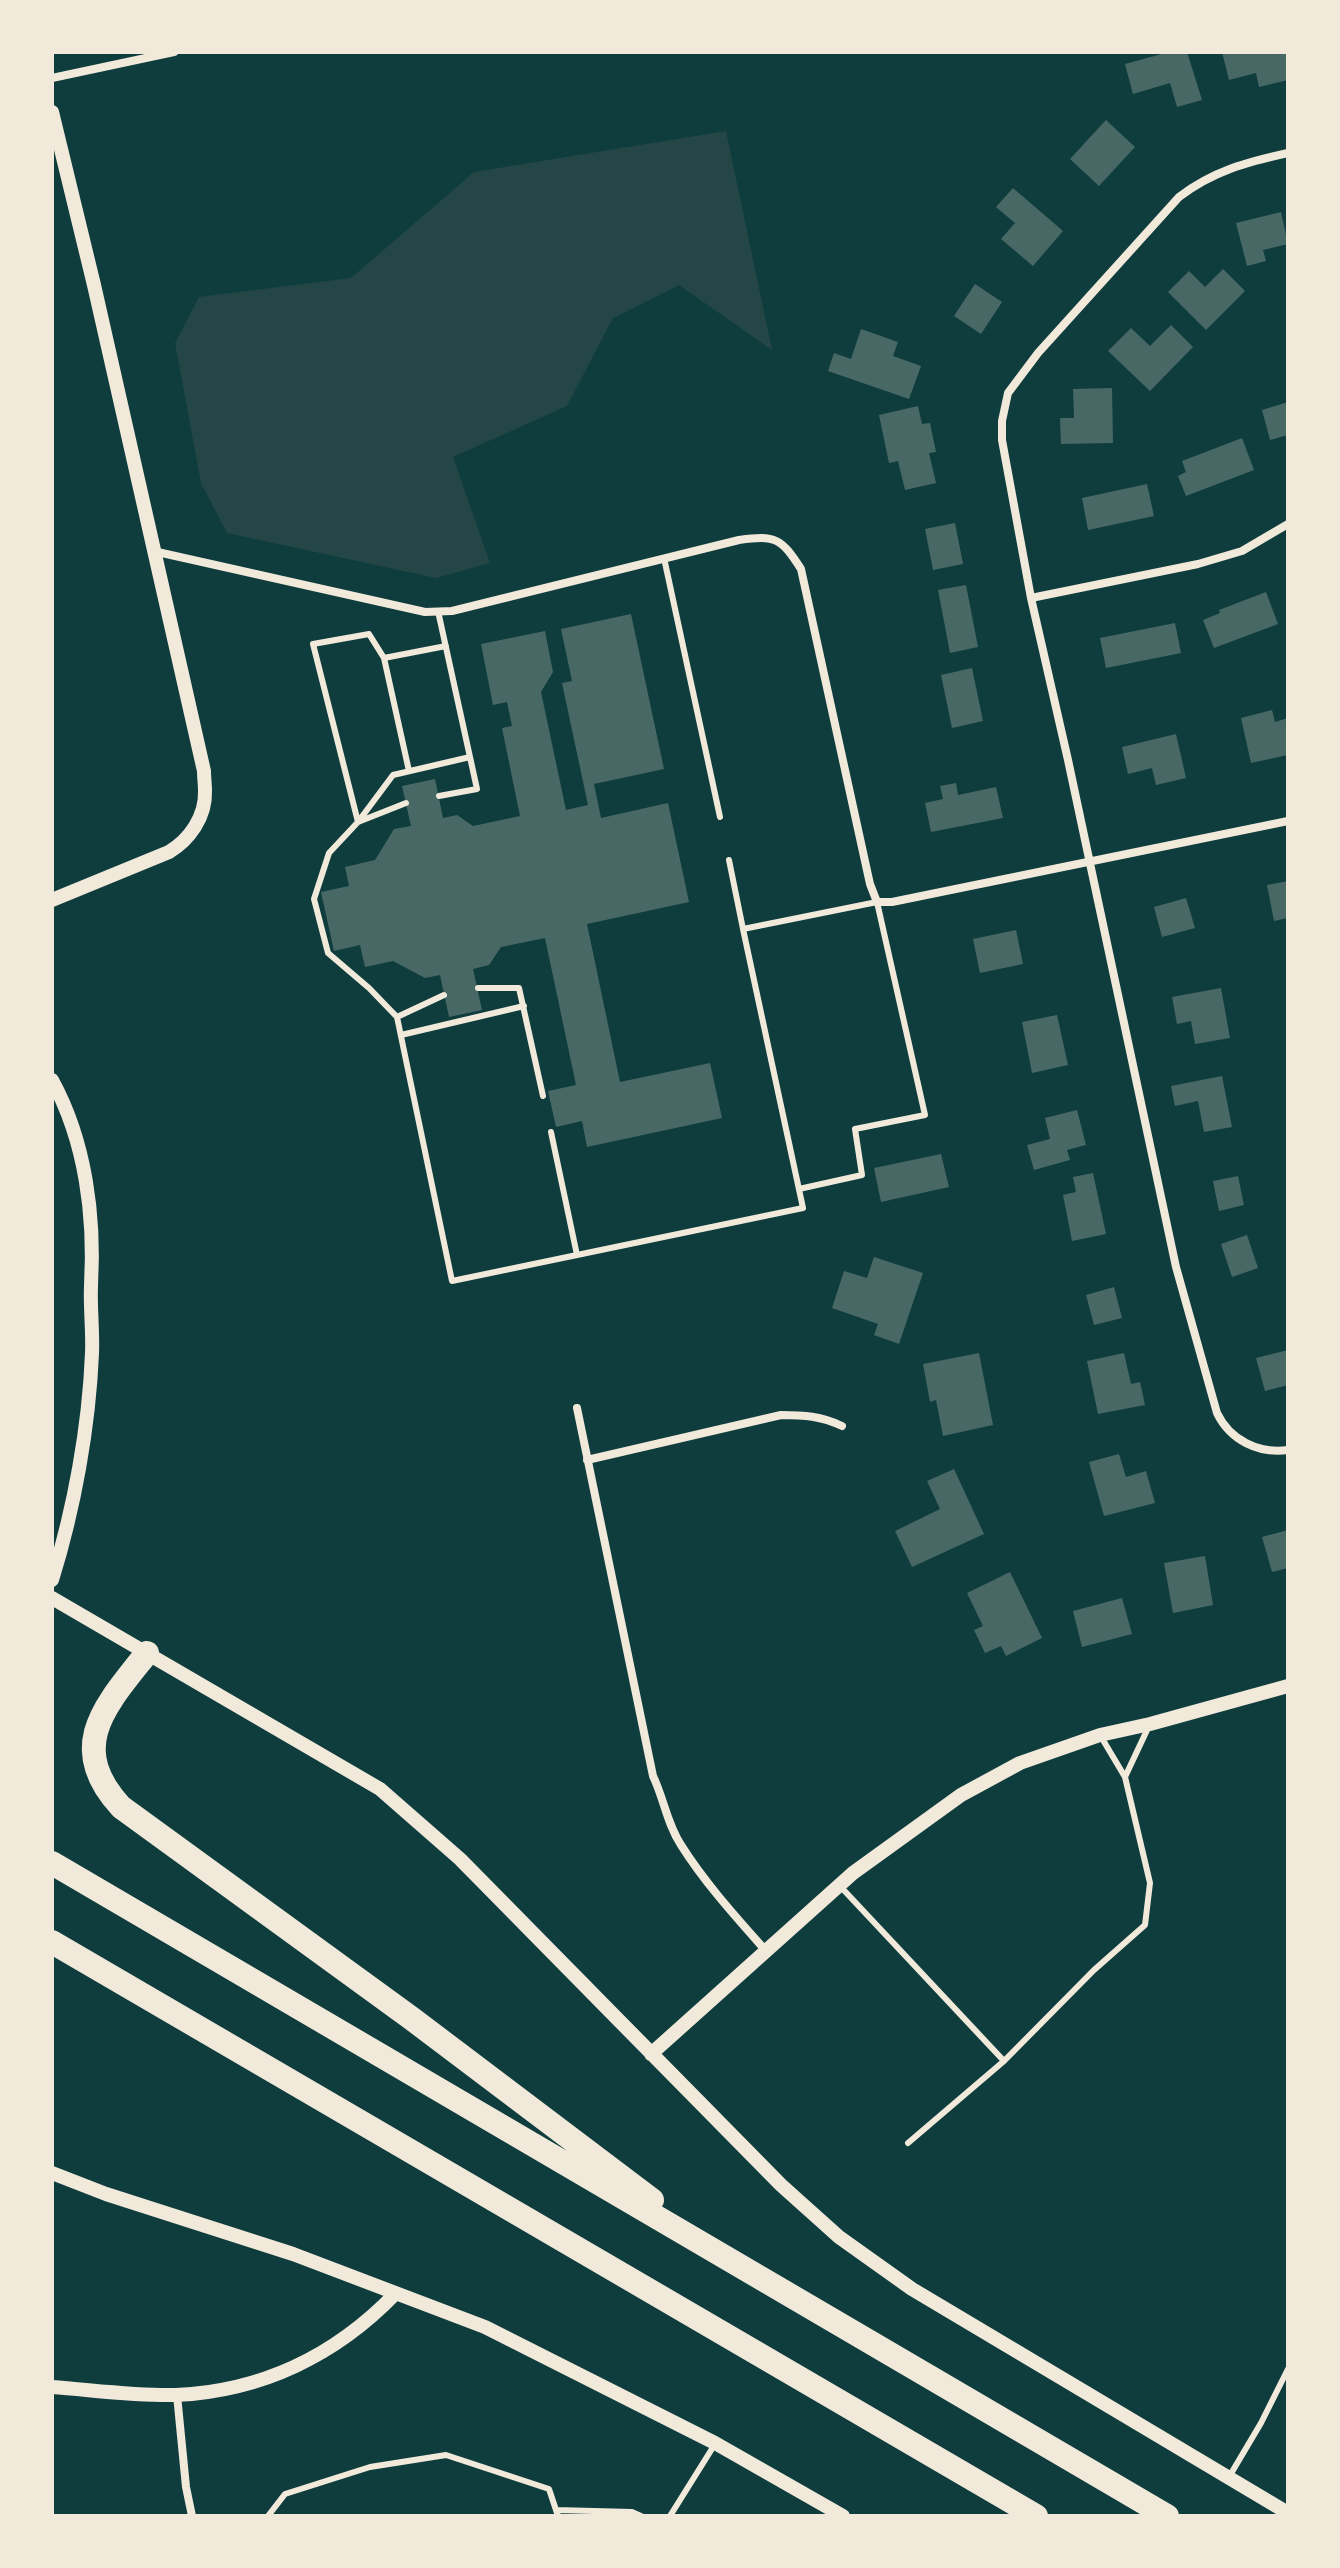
<!DOCTYPE html>
<html>
<head>
<meta charset="utf-8">
<style>
	body { margin:0 }
	#map { position:relative; width:1340px; height:2568px; overflow:hidden; background:#0f3d3e; font-family:Lato,sans-serif }
	canvas { display:block }
	.frame { position:absolute; inset:0; border:54px solid #f1e9da; pointer-events:none }
</style>
</head>
<body>
<div id="map">
<canvas width="1340" height="2568"></canvas>
<div class="frame"></div>
</div>
<script>
const c = document.querySelector('canvas').getContext('2d');
c.lineJoin = 'round';
function fillPath(path, color) { c.fillStyle = color; c.fill(path, 'evenodd'); }
function trace(path, color, width, dash) { c.strokeStyle = color; c.lineWidth = width; c.lineCap = dash ? 'butt' : 'round'; c.setLineDash(dash || []); c.stroke(path); }
const green = new Path2D(`
	M726,131L772,350L679,285L613,318L567,406L453,457L490,563L436,578L227,533L201,483L175,343L199,297L351,278L474,172Z`);
const building = new Path2D(`
	M1169,52H1187L1202,100L1177,107L1170,83L1133,94L1125,64Z
	M1222,52H1288V80L1259,87L1256,73L1229,80Z
	M1106,120L1135,147L1099,186L1070,159Z
	M1013,188L1063,231L1033,266L1001,239L1015,223L996,207Z
	M1281,212L1288,244L1263,250L1266,261L1247,266L1236,223Z
	M1223,269L1245,291L1206,330L1168,292L1189,271L1205,287Z
	M975,284L1002,302L981,334L954,316Z
	M1171,325L1193,347L1150,391L1108,351L1131,328L1150,346Z
	M861,329L898,342L893,356L921,366L909,399L828,371L834,353L851,359Z
	M1112,388L1113,443L1061,444L1060,418H1074L1073,389Z
	M1288,402V435L1270,440L1262,410Z
	M918,406L922,424L930,423L936,452L929,453L936,483L905,490L898,461L889,463L879,415Z
	M1242,438L1254,470L1186,496L1178,476L1186,472L1182,461Z
	M1147,484L1154,516L1088,530L1082,498Z
	M955,523L963,564L933,570L925,529Z
	M966,585L978,647L950,653L938,590Z
	M1266,592L1278,624L1214,648L1203,620L1220,613L1219,610Z
	M631,614L664,769L594,784L601,818L668,803L689,902L587,924L620,1082L710,1063L722,1118L587,1147L582,1121L556,1127L548,1091L576,1085L545,938L501,947L489,965L473,969L482,1010L449,1017L440,975L425,978L393,961L365,967L360,945L334,951L321,892L349,886L345,867L375,860L394,829L411,826L402,786L435,779L443,818L457,815L473,826L520,816L502,728L512,726L507,702L493,705L481,644L545,631L553,672L541,692L566,810L588,805L562,683L572,681L561,629Z
	M1175,623L1181,653L1106,668L1100,638Z
	M972,668L983,721L952,728L941,675Z
	M1272,710L1275,722L1288,718V755L1251,763L1241,718Z
	M1176,734L1186,778L1156,785L1152,768L1128,774L1122,747Z
	M956,783L958,795L996,787L1003,818L931,832L925,803L943,799L940,786Z
	M1288,881V918L1274,921L1267,885Z
	M1186,898L1195,928L1162,937L1154,907Z
	M1016,930L1023,964L980,973L973,939Z
	M1221,988L1230,1038L1195,1044L1191,1021L1177,1024L1172,997Z
	M1057,1015L1068,1065L1032,1073L1022,1022Z
	M1222,1076L1232,1127L1204,1132L1198,1101L1175,1106L1171,1086Z
	M1077,1110L1086,1145L1067,1150L1070,1160L1034,1170L1027,1145L1050,1139L1045,1118Z
	M941,1154L949,1187L881,1202L874,1168Z
	M1093,1173L1106,1234L1072,1241L1063,1195L1076,1192L1073,1177Z
	M1238,1176L1244,1205L1219,1211L1213,1181Z
	M1247,1235L1258,1268L1232,1277L1221,1244Z
	M874,1257L923,1273L899,1344L874,1335L878,1324L832,1308L844,1271L867,1278Z
	M1114,1287L1122,1318L1094,1325L1086,1295Z
	M1288,1350V1385L1265,1391L1256,1358Z
	M979,1353L993,1425L943,1436L936,1400L930,1402L923,1364Z
	M1124,1353L1131,1384L1140,1382L1145,1405L1098,1414L1087,1361Z
	M1119,1454L1126,1477L1146,1471L1155,1503L1104,1516L1089,1462Z
	M954,1469L984,1534L912,1567L895,1531L940,1509L927,1481Z
	M1288,1530V1568L1272,1572L1262,1537Z
	M1205,1556L1213,1605L1173,1613L1164,1563Z
	M1010,1572L1042,1638L1006,1656L1001,1646L985,1653L974,1630L983,1626L967,1593Z
	M1122,1598L1132,1634L1082,1647L1073,1611Z`);
const service = new Path2D(`
	M664,558L720,817
	M438,611L477,789L439,796
	M384,658L409,771
	M406,803L358,822L329,853L314,899L328,953L369,988L397,1017L452,1281L803,1208L743,929
	M358,822L313,644L369,634L384,658L446,646
	M358,822L393,775L470,757
	M729,860L743,929L877,902L925,1115L855,1129L862,1175L799,1189
	M478,988H519L543,1096
	M397,1017L444,995
	M401,1035L524,1006
	M551,1132L577,1255
	M1100,1735L1125,1777
	M839,1885L1004,2061
	M908,2143L1004,2061L1094,1970L1145,1925L1150,1883L1125,1777L1148,1728
	M1229,2477L1261,2423L1288,2369
	M556,2510L632,2512L641,2516
	M268,2516L285,2494L370,2467L446,2455L549,2489L558,2516
	M670,2516L715,2444`);
const minor = new Path2D(`
	M52,78L174,52
	M1288,153C1247,162 1213,171 1179,197L1038,353L1008,393L1002,421V440L1031,598L1068,760L1176,1267L1217,1413C1230,1440 1258,1454 1288,1450
	M153,551L425,612L452,611L739,540C776,535 781,538 801,569L870,884L877,902H892L1288,821
	M1031,598L1198,564L1242,551L1288,524
	M577,1408L653,1776C664,1799 667,1824 681,1845C705,1883 735,1916 766,1951
	M587,1460L781,1415C804,1415 821,1416 842,1426
	M177,2395L186,2487L192,2516`);
const tertiary = new Path2D(`
	M52,112L94,285L204,771C204,778 205,784 205,791C206,817 189,840 169,852L52,900
	M52,1080C86,1142 95,1217 91,1286C90,1308 93,1331 92,1353C89,1428 74,1509 52,1580
	M52,1598L380,1789L460,1859L781,2185L839,2237L912,2289L1288,2513
	M651,2054L853,1873L961,1795L1020,1763L1100,1735L1150,1724L1288,1686
	M52,2173L106,2194L293,2254L485,2327L715,2443L843,2516
	M52,2387C93,2390 135,2396 176,2395C262,2391 336,2355 395,2294`);
const motorway = new Path2D(`
	M147,1653C106,1705 65,1746 121,1807L411,2018L652,2200
	M52,1863L1167,2516
	M52,1942L1036,2516`);
fillPath(green, '#244646');
fillPath(building, '#486865');
trace(service, '#f1e9da', 6);
trace(minor, '#f1e9da', 8);
trace(tertiary, '#f1e9da', 14);
trace(motorway, '#f1e9da', 24);
</script>
</body>
</html>
